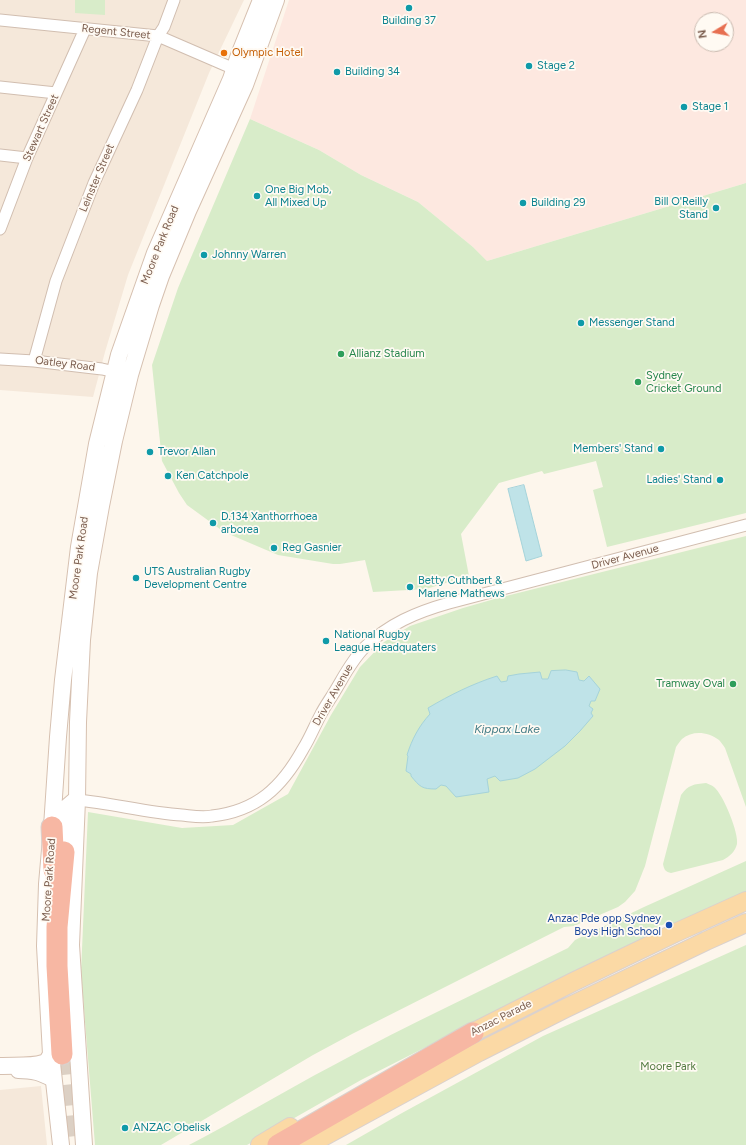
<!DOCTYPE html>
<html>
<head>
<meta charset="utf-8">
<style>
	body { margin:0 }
	#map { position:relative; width:746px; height:1145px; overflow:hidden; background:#fdf6ec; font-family:Figtree,sans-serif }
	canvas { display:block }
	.north { position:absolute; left:694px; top:12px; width:40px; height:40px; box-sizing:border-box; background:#fffaf3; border:1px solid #cabbb1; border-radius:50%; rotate:260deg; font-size:11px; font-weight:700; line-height:16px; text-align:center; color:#7a5c4d }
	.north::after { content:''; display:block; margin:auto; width:14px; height:18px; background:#e76f51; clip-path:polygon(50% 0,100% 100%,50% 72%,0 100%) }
</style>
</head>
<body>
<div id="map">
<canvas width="746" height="1145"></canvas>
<div class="north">N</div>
</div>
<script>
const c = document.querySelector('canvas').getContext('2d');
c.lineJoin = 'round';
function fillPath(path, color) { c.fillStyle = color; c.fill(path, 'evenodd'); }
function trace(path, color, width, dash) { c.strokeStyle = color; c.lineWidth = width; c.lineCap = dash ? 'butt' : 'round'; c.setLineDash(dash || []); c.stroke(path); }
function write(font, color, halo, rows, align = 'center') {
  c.font = font + ' Figtree,sans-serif'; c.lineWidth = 3.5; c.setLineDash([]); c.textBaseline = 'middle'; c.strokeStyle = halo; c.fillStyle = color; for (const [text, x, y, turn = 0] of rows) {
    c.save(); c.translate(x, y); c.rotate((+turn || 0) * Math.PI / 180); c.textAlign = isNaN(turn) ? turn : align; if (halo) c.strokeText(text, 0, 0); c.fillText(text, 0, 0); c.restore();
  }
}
const residential = new Path2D(`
	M0,0H244L209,73L128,275L105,352L93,397L0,390Z
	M41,1086L47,1145H0V1090Z`);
const commercial = new Path2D(`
	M289,0H746V183L487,261L473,247L418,202L361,175L319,150L250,119ZM702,20H726V44H702Z`);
const green = new Path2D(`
	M75,0H105V15L75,13Z
	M250,119L319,150L361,175L418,202L473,247L487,261L746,183V513L607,547L593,490L603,487L596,461L544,474L542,471L499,483L461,534L469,576L426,589L373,592L365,560L340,564H333L278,555L224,532L187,505L179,493L162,461L152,365L178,288Z
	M746,536V807L725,748C723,745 721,742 719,740C708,732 693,730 682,739C680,741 678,744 676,747L645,866L635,891L625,902L618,907L574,926L564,927L352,1034L313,1055L161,1145H95L81,972L88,812L182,828L233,825L288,794L331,715L360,667L384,642L410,626L463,608L498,598Z
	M706,783C708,784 712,785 714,787C723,794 739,833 737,844C735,852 730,856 723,860L671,873C666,872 664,870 663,864L681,795C688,785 694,784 706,783Z
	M746,861V892L674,925L672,921L660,926L662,931L580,969L361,1080L247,1145H189C237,1120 284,1091 332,1066C409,1024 489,987 568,948L575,940L644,907Z
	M746,945V1145H346L402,1113L543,1036Z`);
const water = new Path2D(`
	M524,485L542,556L526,561L508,489Z
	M566,670L577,672L579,680L584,681L589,676L600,689L595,701H591L589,706L593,709L591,713L593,716L580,731L565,746L535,769L518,778L500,781L495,776L487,779L489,792L456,797L446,786L441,785L436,789C422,789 420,787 411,776V774L406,771L408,756L407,755C412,739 419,726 430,714L428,708C450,695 472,684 497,676L501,682L507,681L508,676L519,674L540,672L542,679H548L551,671Z`);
const motorwayTunnel = new Path2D(`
	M62,1054L71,1145`);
const minor = new Path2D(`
	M0,20L158,36L239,71
	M0,87L56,93
	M0,155L27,158
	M0,229L27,158L85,29
	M0,359L34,361L102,369L120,373
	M34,361L56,281L94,183L137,90L158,36L164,27L174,0
	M77,800C112,803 147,813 182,815C192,816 202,818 212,816C257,811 282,787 303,749C310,738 315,725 321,714C325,706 331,698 335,691C344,676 352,660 364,648C388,624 417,612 449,603L746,525`);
const tertiary = new Path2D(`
	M18,1071C33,1071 40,1073 53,1080`);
const secondary = new Path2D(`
	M64,859V823L67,807L74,801
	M0,1066C12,1065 32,1067 43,1063C47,1062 49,1058 51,1054
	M61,1145L51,1054L45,946L47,884L52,827L58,737L63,680L79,547L97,444L119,355L155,253L231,79L239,55L261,0
	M84,1145L71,945L77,800L78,722L82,640L89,573L101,506L114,441L130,375L151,305L161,276L188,211L245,85L276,0`);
const primary = new Path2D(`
	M460,1039L573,982L675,933L746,901
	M260,1145L290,1127
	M308,1145L479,1052L564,1009L706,941L746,923`);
const motorway = new Path2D(`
	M52,827L54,870
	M62,1054L57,966V927L64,852
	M278,1145L473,1033`);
const markers = [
	[409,8,4,"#0f9aa8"],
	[224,53,4,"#e8710a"],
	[529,66,4,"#0f9aa8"],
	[337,72,4,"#0f9aa8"],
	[684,107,4,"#0f9aa8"],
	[257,196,4,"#0f9aa8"],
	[523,203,4,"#0f9aa8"],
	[716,208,4,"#0f9aa8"],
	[204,255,4,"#0f9aa8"],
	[581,323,4,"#0f9aa8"],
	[341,354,4,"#2e9e5b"],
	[638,382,4,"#2e9e5b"],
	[661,449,4,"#0f9aa8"],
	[150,452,4,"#0f9aa8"],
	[168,476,4,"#0f9aa8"],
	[720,480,4,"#0f9aa8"],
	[213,523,4,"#0f9aa8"],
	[274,548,4,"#0f9aa8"],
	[136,578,4,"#0f9aa8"],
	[410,587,4,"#0f9aa8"],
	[326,641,4,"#0f9aa8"],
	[733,684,4,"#2e9e5b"],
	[669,925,4,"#1a4fb4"],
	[125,1128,4,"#0f9aa8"]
];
const cultureNames = [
	["Building 37",409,21,"center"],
	["Stage 2",537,66],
	["Building 34",345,72],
	["Stage 1",692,107],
	["One Big Mob,",265,190],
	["All Mixed Up",265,203],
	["Bill O'Reilly",708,202,"right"],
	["Stand",708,215,"right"],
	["Building 29",531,203],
	["Johnny Warren",212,255],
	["Messenger Stand",589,323],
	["Members' Stand",653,449,"right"],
	["Trevor Allan",158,452],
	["Ken Catchpole",176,476],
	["Ladies' Stand",712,480,"right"],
	["D.134 Xanthorrhoea",221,517],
	["arborea",221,530],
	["Reg Gasnier",282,548],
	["UTS Australian Rugby",144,572],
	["Development Centre",144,585],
	["Betty Cuthbert &",418,581],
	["Marlene Mathews",418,594],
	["National Rugby",334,635],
	["League Headquaters",334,648],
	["ANZAC Obelisk",133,1128]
];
const streetNames = [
	["Regent Street",116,32,6],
	["Stewart Street",41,128,-66],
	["Leinster Street",97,178,-67],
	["Moore Park Road",160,245,-68],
	["Oatley Road",65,364,7],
	["Driver Avenue",625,557,-15],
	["Moore Park Road",79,558,-82],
	["Driver Avenue",333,695,-60],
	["Moore Park Road",49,880,-86],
	["Anzac Parade",501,1018,-27]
];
const foodNames = [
	["Olympic Hotel",232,53]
];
const leisureNames = [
	["Allianz Stadium",349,354],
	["Sydney",646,376],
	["Cricket Ground",646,389],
	["Tramway Oval",725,684,"right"]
];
const transitNames = [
	["Anzac Pde opp Sydney",661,919],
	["Boys High School",661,932]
];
const parkNames = [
	["Moore Park",668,1067]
];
const waterNames = [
	["Kippax Lake",507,729]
];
fillPath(residential, '#f5e8da');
fillPath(commercial, '#fde8e0');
fillPath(green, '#d8ecc9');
fillPath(water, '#bfe3e8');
trace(water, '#a5d3da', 1);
trace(motorwayTunnel, '#dcd0c4', 21, [21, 10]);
trace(minor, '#d1beb0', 13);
trace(tertiary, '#d1beb0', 16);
trace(secondary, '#d6c0b0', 18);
trace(primary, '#dad1cd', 20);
trace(motorway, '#dad1cd', 23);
trace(minor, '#fff', 11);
trace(tertiary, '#fff', 14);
trace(secondary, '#fff', 16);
trace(primary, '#fbd9a5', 18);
trace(motorway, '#f7b7a3', 21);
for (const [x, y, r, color] of markers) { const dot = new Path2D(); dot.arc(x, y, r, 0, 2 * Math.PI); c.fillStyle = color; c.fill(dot); trace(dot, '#fffaf3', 1.5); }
write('11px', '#0d838f', '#fffaf3', cultureNames, 'left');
write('11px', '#7a5c4d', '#fffaf3', streetNames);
write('11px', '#c56008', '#fffaf3', foodNames, 'left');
write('11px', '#27864d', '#fffaf3', leisureNames, 'left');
write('11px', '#164399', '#fffaf3', transitNames, 'right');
write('11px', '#537a41', '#fffaf3', parkNames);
write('italic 12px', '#437c86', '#fffaf3', waterNames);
</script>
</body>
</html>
